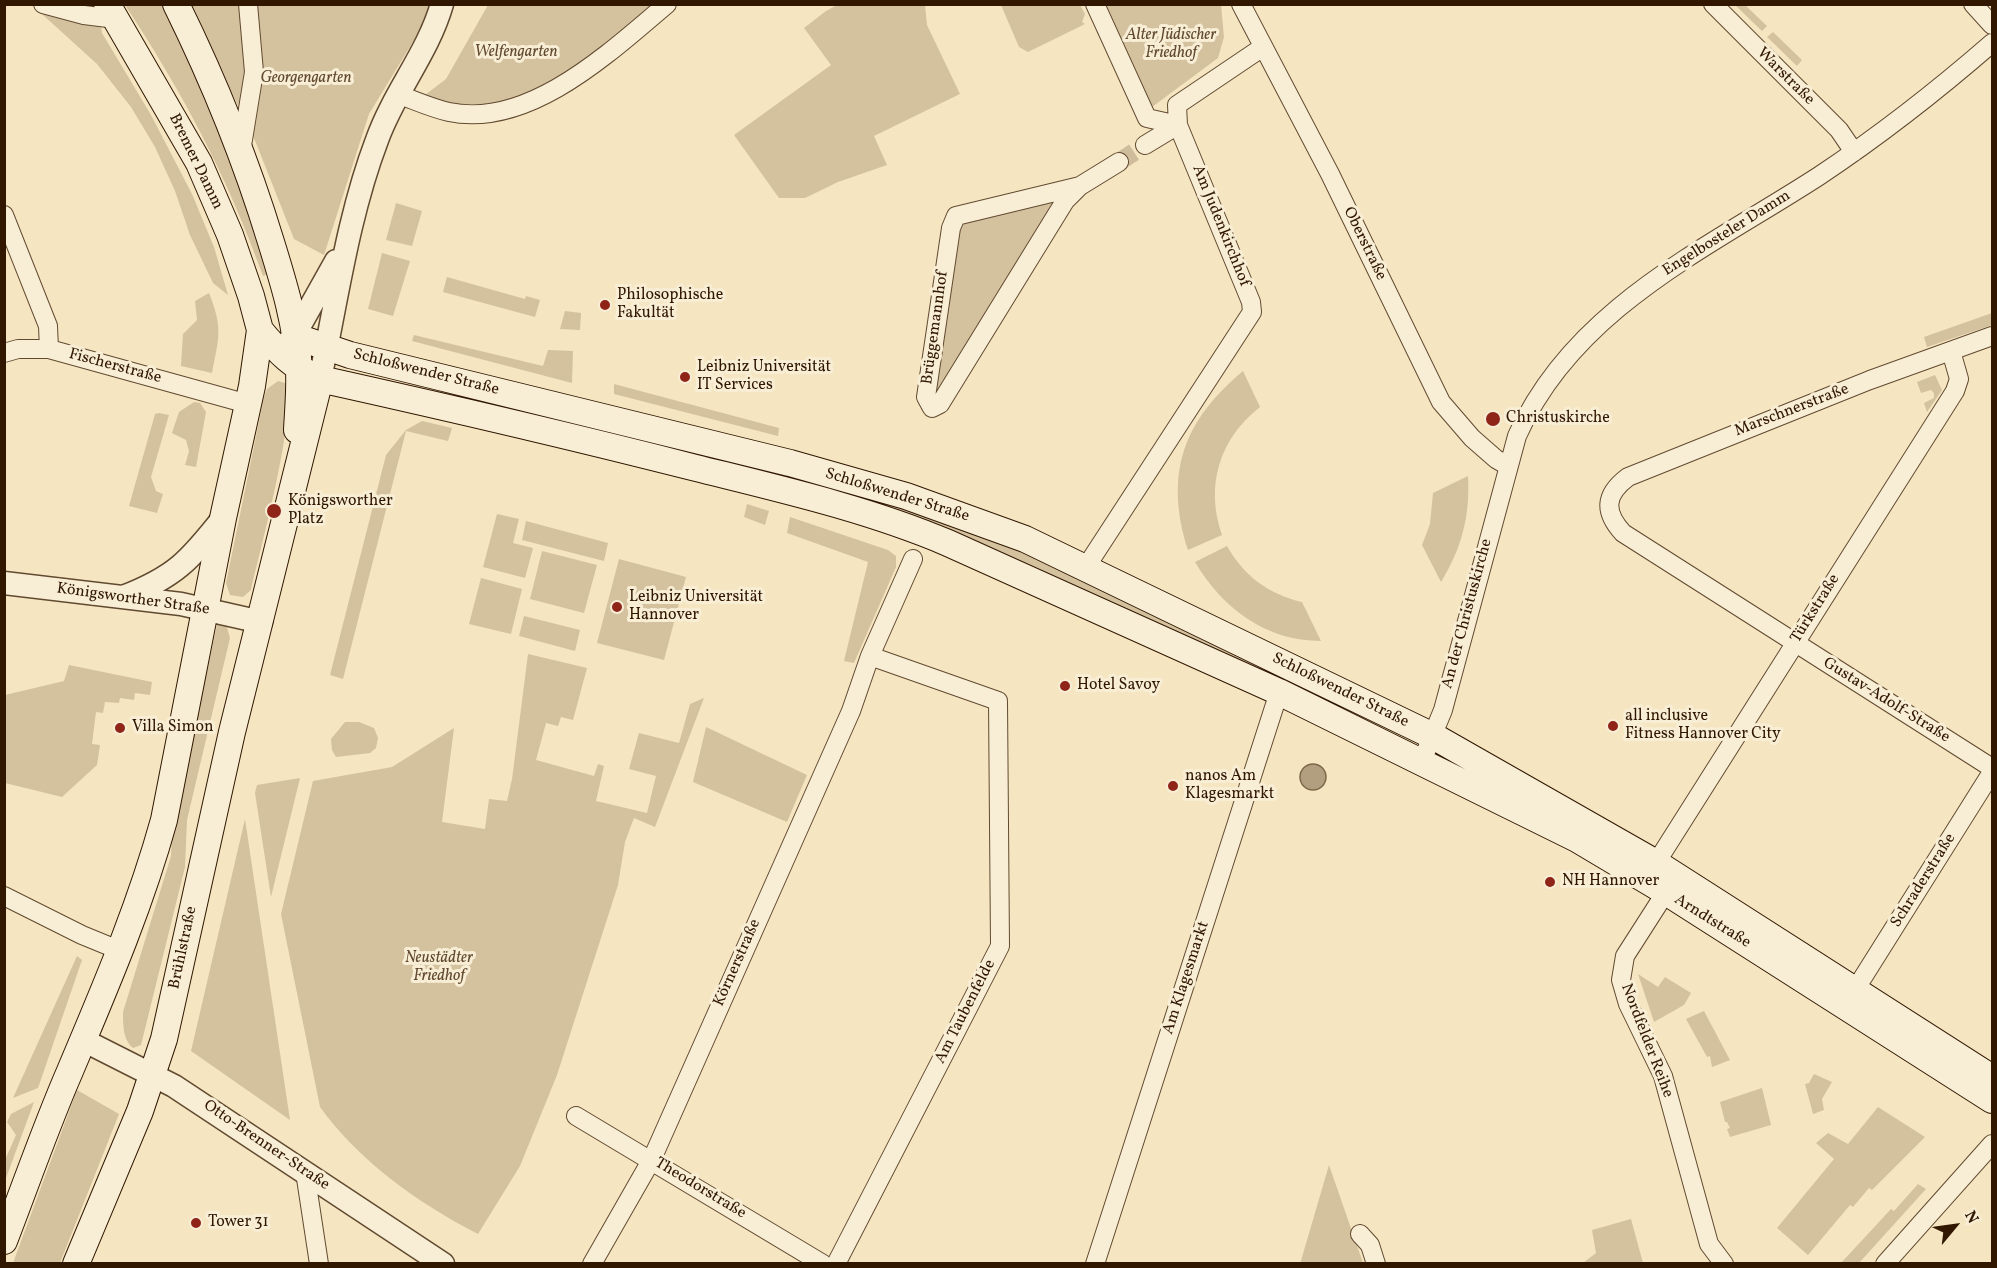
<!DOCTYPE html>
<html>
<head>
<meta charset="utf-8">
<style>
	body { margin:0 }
	#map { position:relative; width:1997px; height:1268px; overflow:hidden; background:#f5e5c0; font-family:Vollkorn,serif }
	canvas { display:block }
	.frame { position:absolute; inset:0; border:6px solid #311700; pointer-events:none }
	.north { position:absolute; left:1925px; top:1196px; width:60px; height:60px; -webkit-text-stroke:4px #f8eed6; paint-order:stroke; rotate:61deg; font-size:16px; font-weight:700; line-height:24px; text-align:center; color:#311700 }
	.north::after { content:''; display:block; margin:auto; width:21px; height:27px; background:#311700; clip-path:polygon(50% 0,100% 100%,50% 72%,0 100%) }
</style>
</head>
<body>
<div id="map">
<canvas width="1997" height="1268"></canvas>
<div class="frame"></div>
<div class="north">N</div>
</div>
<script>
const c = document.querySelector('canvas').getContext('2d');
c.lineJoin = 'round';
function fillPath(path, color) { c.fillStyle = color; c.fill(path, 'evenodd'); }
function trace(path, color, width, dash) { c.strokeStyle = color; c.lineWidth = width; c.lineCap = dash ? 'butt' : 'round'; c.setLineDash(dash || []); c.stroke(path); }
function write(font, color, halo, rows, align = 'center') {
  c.font = font + ' Vollkorn,serif'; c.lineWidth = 6; c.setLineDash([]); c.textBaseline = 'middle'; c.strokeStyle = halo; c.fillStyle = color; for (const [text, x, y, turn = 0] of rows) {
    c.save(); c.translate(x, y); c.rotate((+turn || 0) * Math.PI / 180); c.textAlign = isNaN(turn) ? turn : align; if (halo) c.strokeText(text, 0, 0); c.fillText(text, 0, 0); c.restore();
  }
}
const green = new Path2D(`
	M839,4L925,5L927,25L960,94L874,136L887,165L838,182L805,198H779L734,135L831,65L804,28L826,11Z
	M32,5H98L102,33L151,115L192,194L214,247L228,295L213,283L190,235L175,191L155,147L131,107L97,64Z
	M125,5H164L207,95L272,272L263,276C227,176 183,93 125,5Z
	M189,5H430L419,32L369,114L324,255L294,239L256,143Z
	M488,5H667L643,24L507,109L417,101L446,79Z
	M1001,5H1080L1085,14L1082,22L1085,24L1028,52L1019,47Z
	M1103,5H1221L1224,37L1218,58L1152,107Z
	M1735,5H1745L1767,26L1762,31Z
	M1773,32L1802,60L1797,66L1767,37Z
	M1080,186L932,408L956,216Z
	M396,203L422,211L412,246L386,240Z
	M382,253L410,261L393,316L368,309Z
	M447,277L525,299L526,296L540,300L535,317L443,292Z
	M209,293C223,328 219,337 212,373L181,366L183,334L197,320L195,301Z
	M565,311L581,313L580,330L560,329Z
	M1992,313V325L1927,347L1924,337Z
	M414,335L543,366L548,350L573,351L572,383L412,341Z
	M1243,371L1260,407C1219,439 1205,486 1222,535L1188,550C1164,474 1183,421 1243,371Z
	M1935,375L1942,390L1927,412L1924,403L1934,398V393L1931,390L1921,393L1917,382Z
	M278,381L285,383C299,409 259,554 251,590L243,597L230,595L226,583L264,397L267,389Z
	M614,384L779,428L778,436L614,394Z
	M194,402L200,403L206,412L196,467L185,465L189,451L186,440L172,433L179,412Z
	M159,413L169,415L151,477L156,491L163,494L157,513L129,506L155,414Z
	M422,421L452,428L448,441L406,431L343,679L330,675L386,455L406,430Z
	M764,470L868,494L1041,557L1382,721L1380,726L1252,665L1199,649L764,473Z
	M1468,476C1470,516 1462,548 1441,582L1422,545L1430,524L1433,493Z
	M747,504L769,511L765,525L744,517Z
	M497,514L519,519L513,543L533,548L525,578L483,567Z
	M790,517L888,550L896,556V567L854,663L844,661L868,562L787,533Z
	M526,521L608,543L604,561L522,540Z
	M1227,546C1244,576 1268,594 1302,602L1321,641C1266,641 1222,608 1195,562Z
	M542,551L597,565L584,613L530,599Z
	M619,559L686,577L664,660L597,643Z
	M481,578L522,589L511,634L469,624Z
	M524,616L580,630L575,651L519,636Z
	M220,622L226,624L230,638L187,820L185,867L141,1045L133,1048C123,1040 123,1025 123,1012L171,856L172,831L217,625Z
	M528,654L587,668L573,720L561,717L558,726L546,723L536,760L594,776L598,764L604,766L596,801L647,813L656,776L629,769L639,733L679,743L690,704L704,698L655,827L634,818L625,842L618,885L557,1075L520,1166L478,1234C418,1203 360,1162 320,1107L281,914L313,781L392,767L454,728L442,822L485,829L489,799L507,801L512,779Z
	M69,665L152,682L150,695L135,693L134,700L120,698L119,703L105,702L103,713L96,712L92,744L100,745L97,765L62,797L5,783V695L64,681Z
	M345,722H359L374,728L378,738L376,748L370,753L336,757L332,750L331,739Z
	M706,727L807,775L787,822L693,782Z
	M300,778L271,897L255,793L257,785Z
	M245,819L290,1120L191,1051Z
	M77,956L82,960L38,1088L13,1098Z
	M1638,974L1658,987L1665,977L1691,993L1684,1005L1654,1022Z
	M1704,1011L1730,1060L1712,1067L1710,1056L1707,1057L1686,1019Z
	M1814,1074L1832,1082L1822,1099L1824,1110L1813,1114L1805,1084L1809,1083Z
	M1762,1088L1771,1125L1730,1137L1727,1129L1730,1128L1727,1122H1725L1720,1102Z
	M77,1090L119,1114L60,1263H13Z
	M34,1102L5,1181V1160L16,1135L7,1122L11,1114Z
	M1878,1107L1925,1137L1872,1190L1869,1188L1853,1207L1850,1205L1808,1255L1777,1228L1834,1159L1816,1143L1828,1133L1848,1144Z
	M1329,1165L1363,1263L1300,1264Z
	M1918,1184L1926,1189L1859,1263H1841L1891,1209L1894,1211Z
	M1631,1219L1643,1263H1583L1596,1253L1592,1230Z`);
const water = new Path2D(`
	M1300 777a13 13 0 1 1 26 0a13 13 0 1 1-26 0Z`);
const minorTunnel = new Path2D(`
	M1119,162L1145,145`);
const minor = new Path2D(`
	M43,4L84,15L116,19
	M1095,4L1147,118L1178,125
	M1241,4L1330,174L1441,402L1472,438L1496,459L1508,466
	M1713,4L1839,130L1854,152
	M1973,4L1992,25
	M397,94C414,100 431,108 449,112C529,129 610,52 667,4
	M1145,145L1178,125
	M241,152L254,72L248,4
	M1080,186L956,216L951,228L926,397L932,408L940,404L1065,201L1080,186L1119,162
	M4,215L48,326L49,349
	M1992,336L1870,380L1628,477C1604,495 1604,512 1623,533L1992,768
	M4,353L18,349H49L248,404
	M1086,567L1252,312L1251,302L1178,125L1177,105L1263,47
	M1422,761L1443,710L1517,436C1574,308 1708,248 1819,176C1879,136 1938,90 1992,43
	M1656,863L1955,391L1959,379L1951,351
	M1666,892L1625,956L1621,980L1628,1004L1663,1076L1709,1244L1724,1264
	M4,896L82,935L121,951
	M1855,990L1992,772
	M576,1116L823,1264
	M305,1172L319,1264
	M1360,1234L1370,1245L1376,1264
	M592,1264L652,1159L851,711L870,656L913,559
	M836,1264L1000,946L998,701L870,656
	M1095,1264L1279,692
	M1885,1264L1992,1144`);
const tertiary = new Path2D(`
	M294,336L336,261
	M320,379C337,299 348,216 377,140C394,92 428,53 442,4
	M4,583L181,604L261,622
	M123,597C175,577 189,561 223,518
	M83,1040L174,1086L443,1264`);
const secondary = new Path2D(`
	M176,4C214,81 246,160 271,242C284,284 297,326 299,371C300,390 298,410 297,430
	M260,330C278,352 294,368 320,379C446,407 571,436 696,468C780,489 868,509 948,543L1279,692L1577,839L1666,892L1992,1100
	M294,336L350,355L790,463L906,496L1025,539L1433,736L1656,863L1992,1078
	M4,1241C26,1184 46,1126 70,1071C105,988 140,907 164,820L223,518L252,386L260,330L251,296L230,235L199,163L107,4
	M76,1264L140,1111L164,1039L232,732L320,379`);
const markers = [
	[605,305,6,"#8f2418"],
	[685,377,6,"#8f2418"],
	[1493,419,8,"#8f2418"],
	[274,511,8,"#8f2418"],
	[617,607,6,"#8f2418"],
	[1065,686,6,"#8f2418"],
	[1613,726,6,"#8f2418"],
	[120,728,6,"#8f2418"],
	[1173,786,6,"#8f2418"],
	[1550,882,6,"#8f2418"],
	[196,1223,6,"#8f2418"]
];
const parkNames = [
	["Alter Jüdischer",1171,36],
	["Friedhof",1171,54],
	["Welfengarten",516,53],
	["Georgengarten",306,79],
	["Neustädter",439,959],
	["Friedhof",439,977]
];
const streetNames = [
	["Warstraße",1785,77,45],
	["Bremer Damm",195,162,64],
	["Am Judenkirchhof",1220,226,68],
	["Engelbosteler Damm",1727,234,-32],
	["Oberstraße",1364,244,64],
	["Brüggemannhof",936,328,-82],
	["Fischerstraße",115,367,15],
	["Schloßwender Straße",426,373,14],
	["Marschnerstraße",1792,411,-21],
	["Schloßwender Straße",897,496,17],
	["Königsworther Straße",133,600,8],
	["Türkstraße",1816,609,-58],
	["An der Christuskirche",1468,614,-75],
	["Schloßwender Straße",1340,691,26],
	["Gustav-Adolf-Straße",1886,701,32],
	["Schraderstraße",1924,881,-58],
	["Arndtstraße",1712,922,32],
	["Brühlstraße",184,948,-78],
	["Körnerstraße",738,963,-66],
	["Am Klagesmarkt",1187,978,-72],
	["Am Taubenfelde",966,1012,-63],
	["Nordfelder Reihe",1646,1041,69],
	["Otto-Brenner-Straße",266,1146,34],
	["Theodorstraße",700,1189,31]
];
const poiNames = [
	["Philosophische",617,296],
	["Fakultät",617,314],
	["Leibniz Universität",697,368],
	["IT Services",697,386],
	["Christuskirche",1506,419],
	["Königsworther",288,502],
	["Platz",288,520],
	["Leibniz Universität",629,598],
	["Hannover",629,616],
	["Hotel Savoy",1077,686],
	["all inclusive",1625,717],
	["Fitness Hannover City",1625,735],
	["Villa Simon",132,728],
	["nanos Am",1185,777],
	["Klagesmarkt",1185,795],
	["NH Hannover",1562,882],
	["Tower 31",208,1223]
];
fillPath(green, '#d4c29f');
fillPath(water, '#b29f7f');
trace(water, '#7e694c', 1.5);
trace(minorTunnel, '#cebc9a', 18, [18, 9]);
trace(minor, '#624a30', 20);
trace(tertiary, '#624a30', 25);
trace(secondary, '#311700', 28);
trace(minor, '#f8eed6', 18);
trace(tertiary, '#f8eed6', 22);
trace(secondary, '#f8eed6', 26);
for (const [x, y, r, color] of markers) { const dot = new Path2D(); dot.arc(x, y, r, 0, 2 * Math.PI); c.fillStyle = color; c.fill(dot); trace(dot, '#f8eed6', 2); }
write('italic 16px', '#624a30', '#f8eed6', parkNames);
write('16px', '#311700', '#f8eed6', streetNames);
write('16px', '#311700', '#f8eed6', poiNames, 'left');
</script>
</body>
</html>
